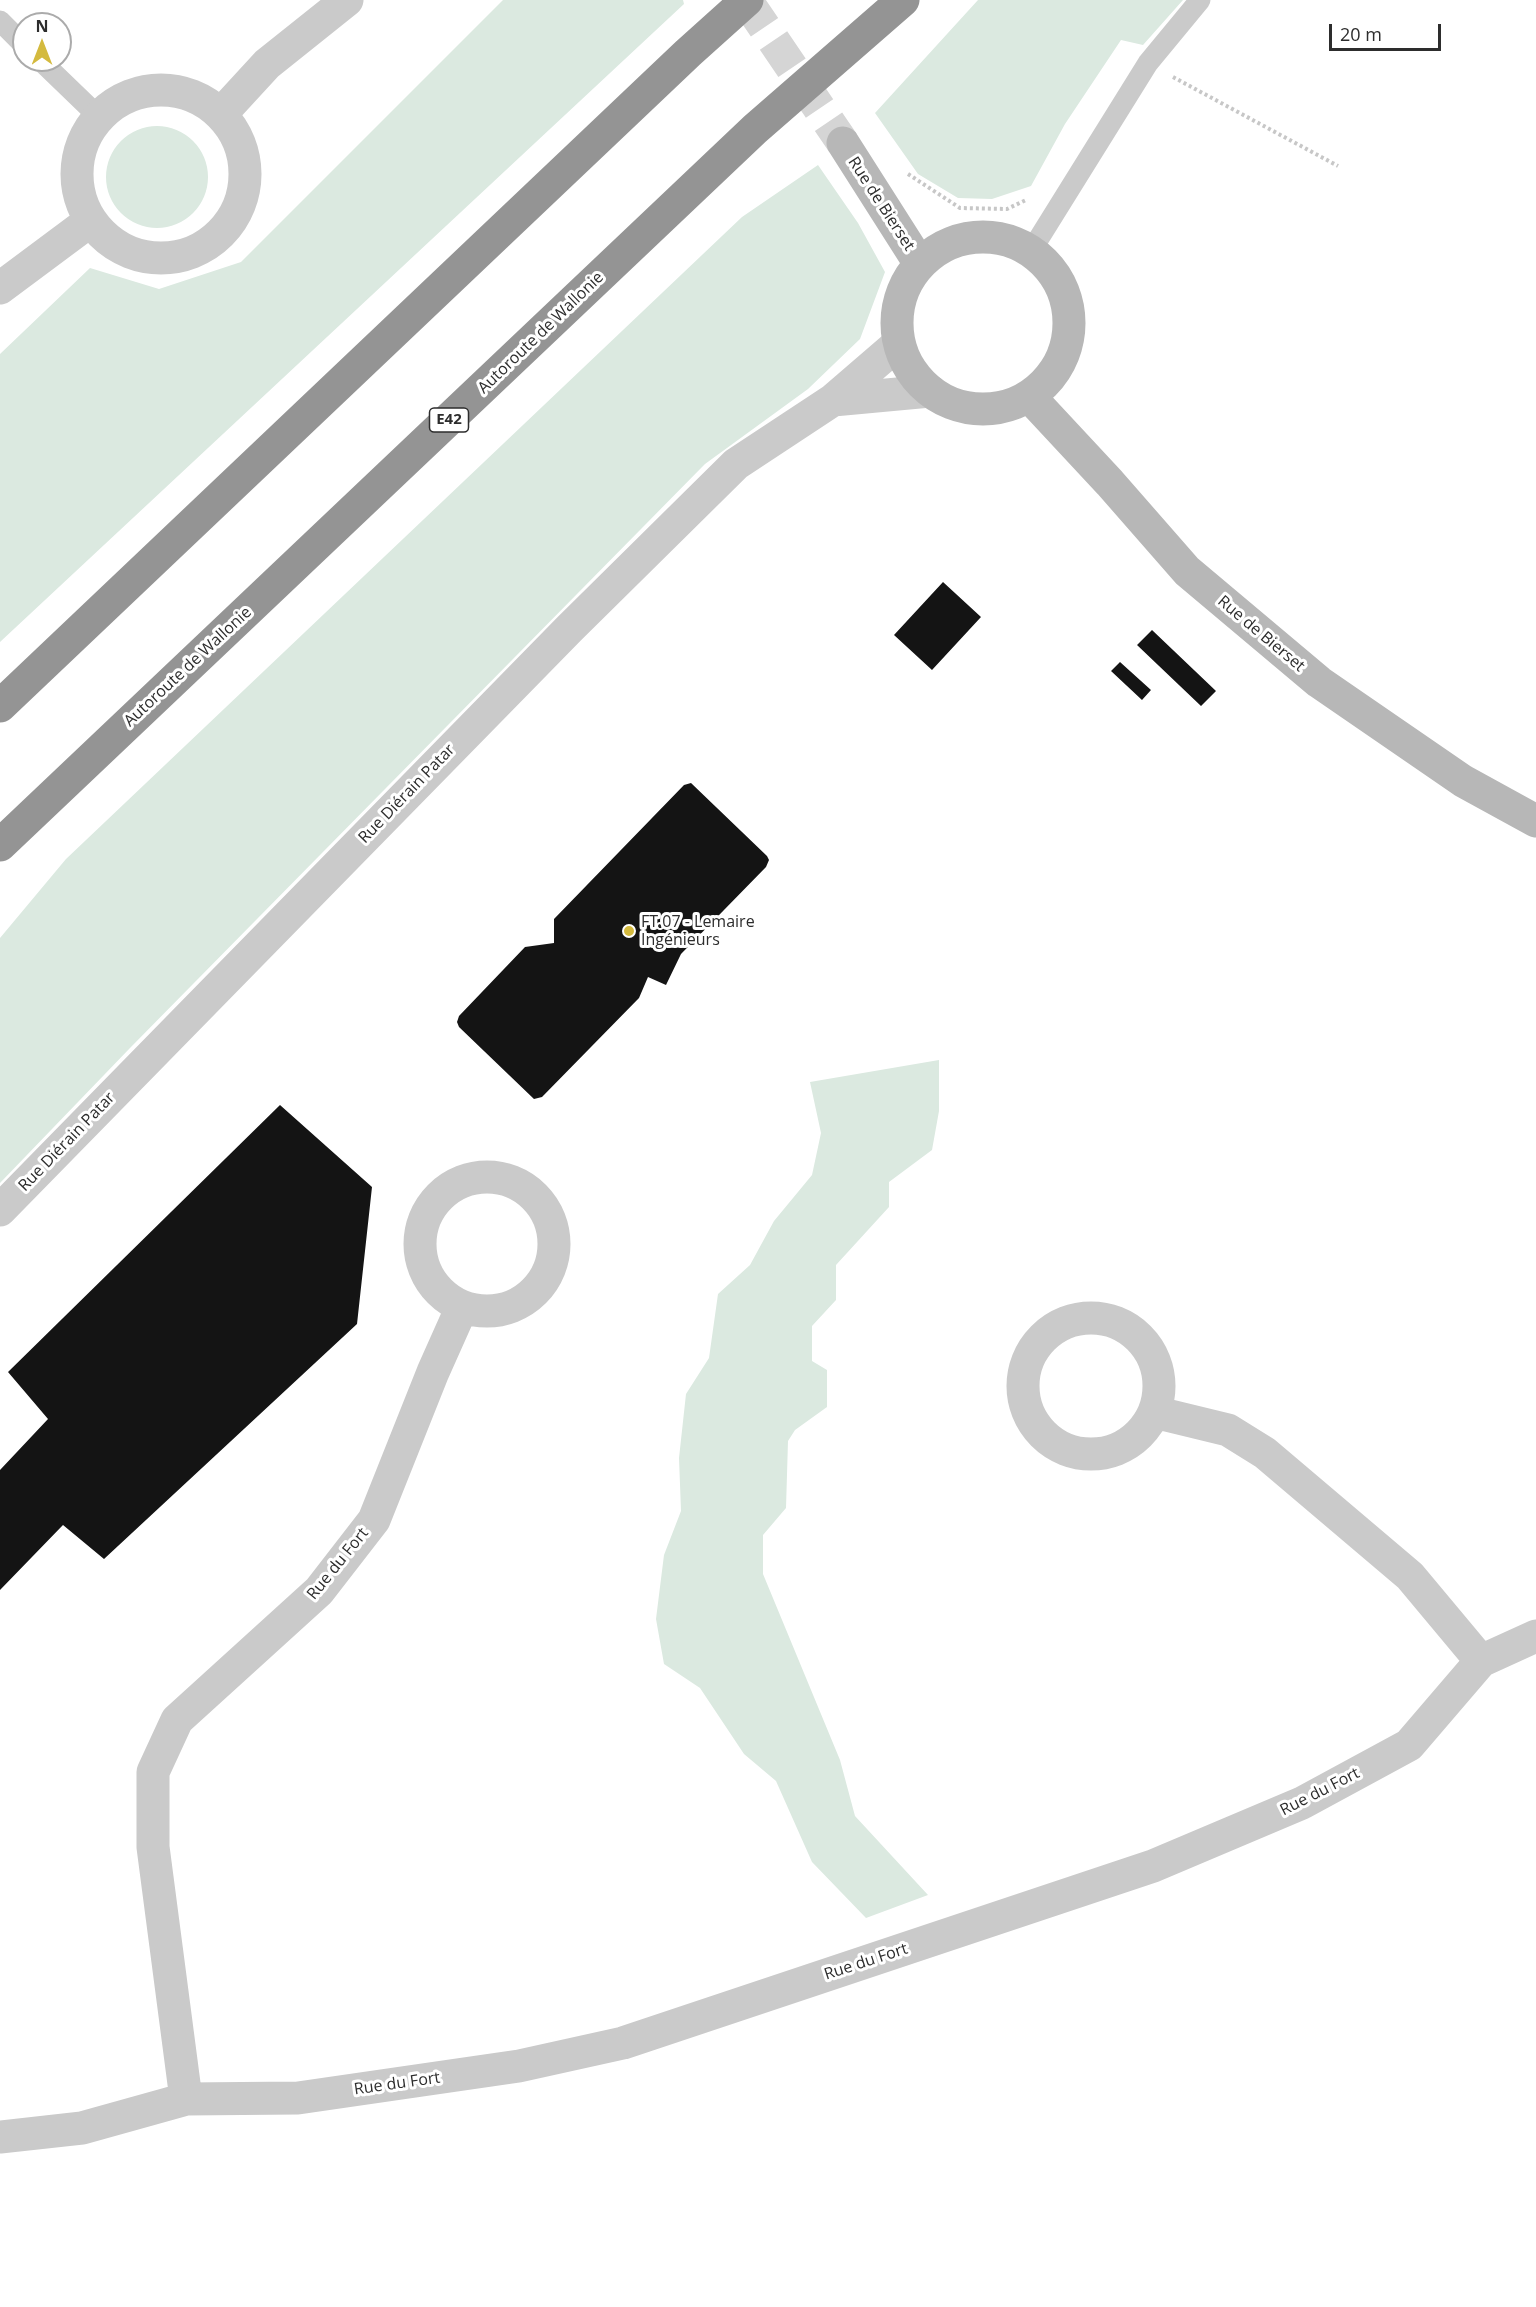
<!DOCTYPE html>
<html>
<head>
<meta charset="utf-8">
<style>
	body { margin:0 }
	#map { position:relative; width:1536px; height:2307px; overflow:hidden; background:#fff; font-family:"Open Sans",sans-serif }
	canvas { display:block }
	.north { position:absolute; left:12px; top:12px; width:60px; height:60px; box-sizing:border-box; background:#fff; border:2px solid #ababab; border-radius:50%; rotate:0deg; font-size:16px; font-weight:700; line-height:24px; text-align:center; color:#2d2d2d }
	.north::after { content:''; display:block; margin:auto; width:21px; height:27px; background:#d4ba3e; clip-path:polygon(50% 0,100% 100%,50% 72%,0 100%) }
	.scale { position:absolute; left:1329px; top:24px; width:112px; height:27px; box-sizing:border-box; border:3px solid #2d2d2d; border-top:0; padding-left:8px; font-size:18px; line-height:21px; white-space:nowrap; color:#2d2d2d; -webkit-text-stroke:4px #fff; paint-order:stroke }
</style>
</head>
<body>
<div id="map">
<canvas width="1536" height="2307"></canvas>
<div class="north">N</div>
<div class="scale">20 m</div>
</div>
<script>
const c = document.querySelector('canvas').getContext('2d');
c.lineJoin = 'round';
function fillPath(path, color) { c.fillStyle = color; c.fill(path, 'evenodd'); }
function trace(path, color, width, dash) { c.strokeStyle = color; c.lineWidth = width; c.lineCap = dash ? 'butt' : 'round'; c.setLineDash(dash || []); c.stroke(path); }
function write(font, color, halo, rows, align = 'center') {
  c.font = font + ' "Open Sans",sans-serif'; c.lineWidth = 6; c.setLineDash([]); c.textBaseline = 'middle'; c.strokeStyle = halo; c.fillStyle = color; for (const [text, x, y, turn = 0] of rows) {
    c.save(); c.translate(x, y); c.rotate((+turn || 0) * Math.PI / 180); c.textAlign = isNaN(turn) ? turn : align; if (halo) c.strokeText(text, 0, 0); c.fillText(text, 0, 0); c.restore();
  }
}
const green = new Path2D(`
	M503,0H683L684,4L0,642V354L90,268L159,289L241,262Z
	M978,0H1183L1143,45L1121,40L1065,124L1031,186L992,199L958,198L918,174L875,113Z
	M106 177a51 51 0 1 1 102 0a51 51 0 1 1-102 0Z
	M818,165L858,223L885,272L860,339L808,389L705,464L130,1048L0,1183V938L66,859L742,217Z
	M939,1060V1111L932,1150L889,1182V1207L836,1265V1300L812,1326V1361L827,1370V1407L795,1430L788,1441L786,1508L763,1535V1574L840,1760L855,1816L928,1895L866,1918L812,1862L776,1781L744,1754L700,1688L664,1664L656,1619L664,1555L681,1511L679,1458L686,1394L709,1358L718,1294L750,1265L774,1221L812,1175L821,1133L810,1082Z`);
const building = new Path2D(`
	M943,582L981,617L932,670L894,635Z
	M1152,630L1216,691L1201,706L1137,645Z
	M1120,662L1151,690L1142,700L1111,671Z
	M691,783L767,856L769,860L766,867L681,954L666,985L648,977L639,998L542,1097L534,1099L459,1027L457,1022L459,1016L525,947L554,943V919L684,785Z
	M280,1105L372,1187L357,1324L104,1559L63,1525L0,1590V1470L48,1419L8,1372Z`);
const secondaryTunnel = new Path2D(`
	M746,0L843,143`);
const path = new Path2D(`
	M1173,77L1338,166
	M908,174L960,208L1007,209L1026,200`);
const service = new Path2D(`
	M0,21L24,45
	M40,60L98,116
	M1031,251L1148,63L1200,0`);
const minor = new Path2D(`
	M420 1244a67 67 0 1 1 134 0a67 67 0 1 1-134 0Z
	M1023 1386a68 68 0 1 1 136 0a68 68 0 1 1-136 0Z
	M1154,1412L1228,1430L1265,1453L1410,1576L1481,1661
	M186,2099L153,1847V1772L177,1720L319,1591L374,1520L433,1372L462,1307
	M0,2137L82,2128L186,2099L298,2098L519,2066L623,2043L1153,1866L1302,1803L1409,1745L1481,1661L1536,1636`);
const tertiary = new Path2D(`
	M77 174a84 84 0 1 1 168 0a84 84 0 1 1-168 0Z
	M221,114L267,64L347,0
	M0,288L90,221
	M833,400L930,391
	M0,1210L569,629L736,464L833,400L898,344`);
const secondary = new Path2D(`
	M843,143L920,264
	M897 323a86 86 0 1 1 172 0a86 86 0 1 1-172 0Z
	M1029,396L1110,483L1187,571L1319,682L1463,781L1536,821`);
const motorway = new Path2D(`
	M0,706L688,53L747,0
	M0,845L755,129L903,0`);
const markers = [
	[629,931,6,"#d4ba3e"]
];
const shields = [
	[449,420,39]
];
const shieldNames = [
	["E42",449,420]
];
const streetNames = [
	["Rue de Bierset",881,204,57],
	["Autoroute de Wallonie",541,333,-44],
	["Rue de Bierset",1261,634,40],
	["Autoroute de Wallonie",188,667,-43],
	["Rue Diérain Patar",407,794,-46],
	["Rue Diérain Patar",67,1142,-46],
	["Rue du Fort",338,1564,-51],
	["Rue du Fort",1320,1792,-27],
	["Rue du Fort",866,1962,-18],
	["Rue du Fort",397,2084,-8]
];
const poiNames = [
	["FT.07 - Lemaire",641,922],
	["Ingénieurs",641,940]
];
fillPath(green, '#dbe9e0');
fillPath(building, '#141414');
trace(secondaryTunnel, '#d5d5d5', 33, [33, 16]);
trace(path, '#c7c7c7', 4, [3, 3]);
trace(service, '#cacaca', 21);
trace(minor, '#cacaca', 33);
trace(tertiary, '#cacaca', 33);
trace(secondary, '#b7b7b7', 33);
trace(motorway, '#949494', 33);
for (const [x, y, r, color] of markers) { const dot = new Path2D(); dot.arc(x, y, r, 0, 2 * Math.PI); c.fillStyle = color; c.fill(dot); trace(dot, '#fff', 2); }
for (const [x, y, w] of shields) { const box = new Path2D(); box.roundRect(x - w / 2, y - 12, w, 24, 4.5); c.fillStyle = '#fff'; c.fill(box); trace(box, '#2d2d2d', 1.5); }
write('bold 15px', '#2d2d2d', null, shieldNames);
write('16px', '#2d2d2d', '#fff', streetNames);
write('16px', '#2d2d2d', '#fff', poiNames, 'left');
</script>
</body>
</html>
